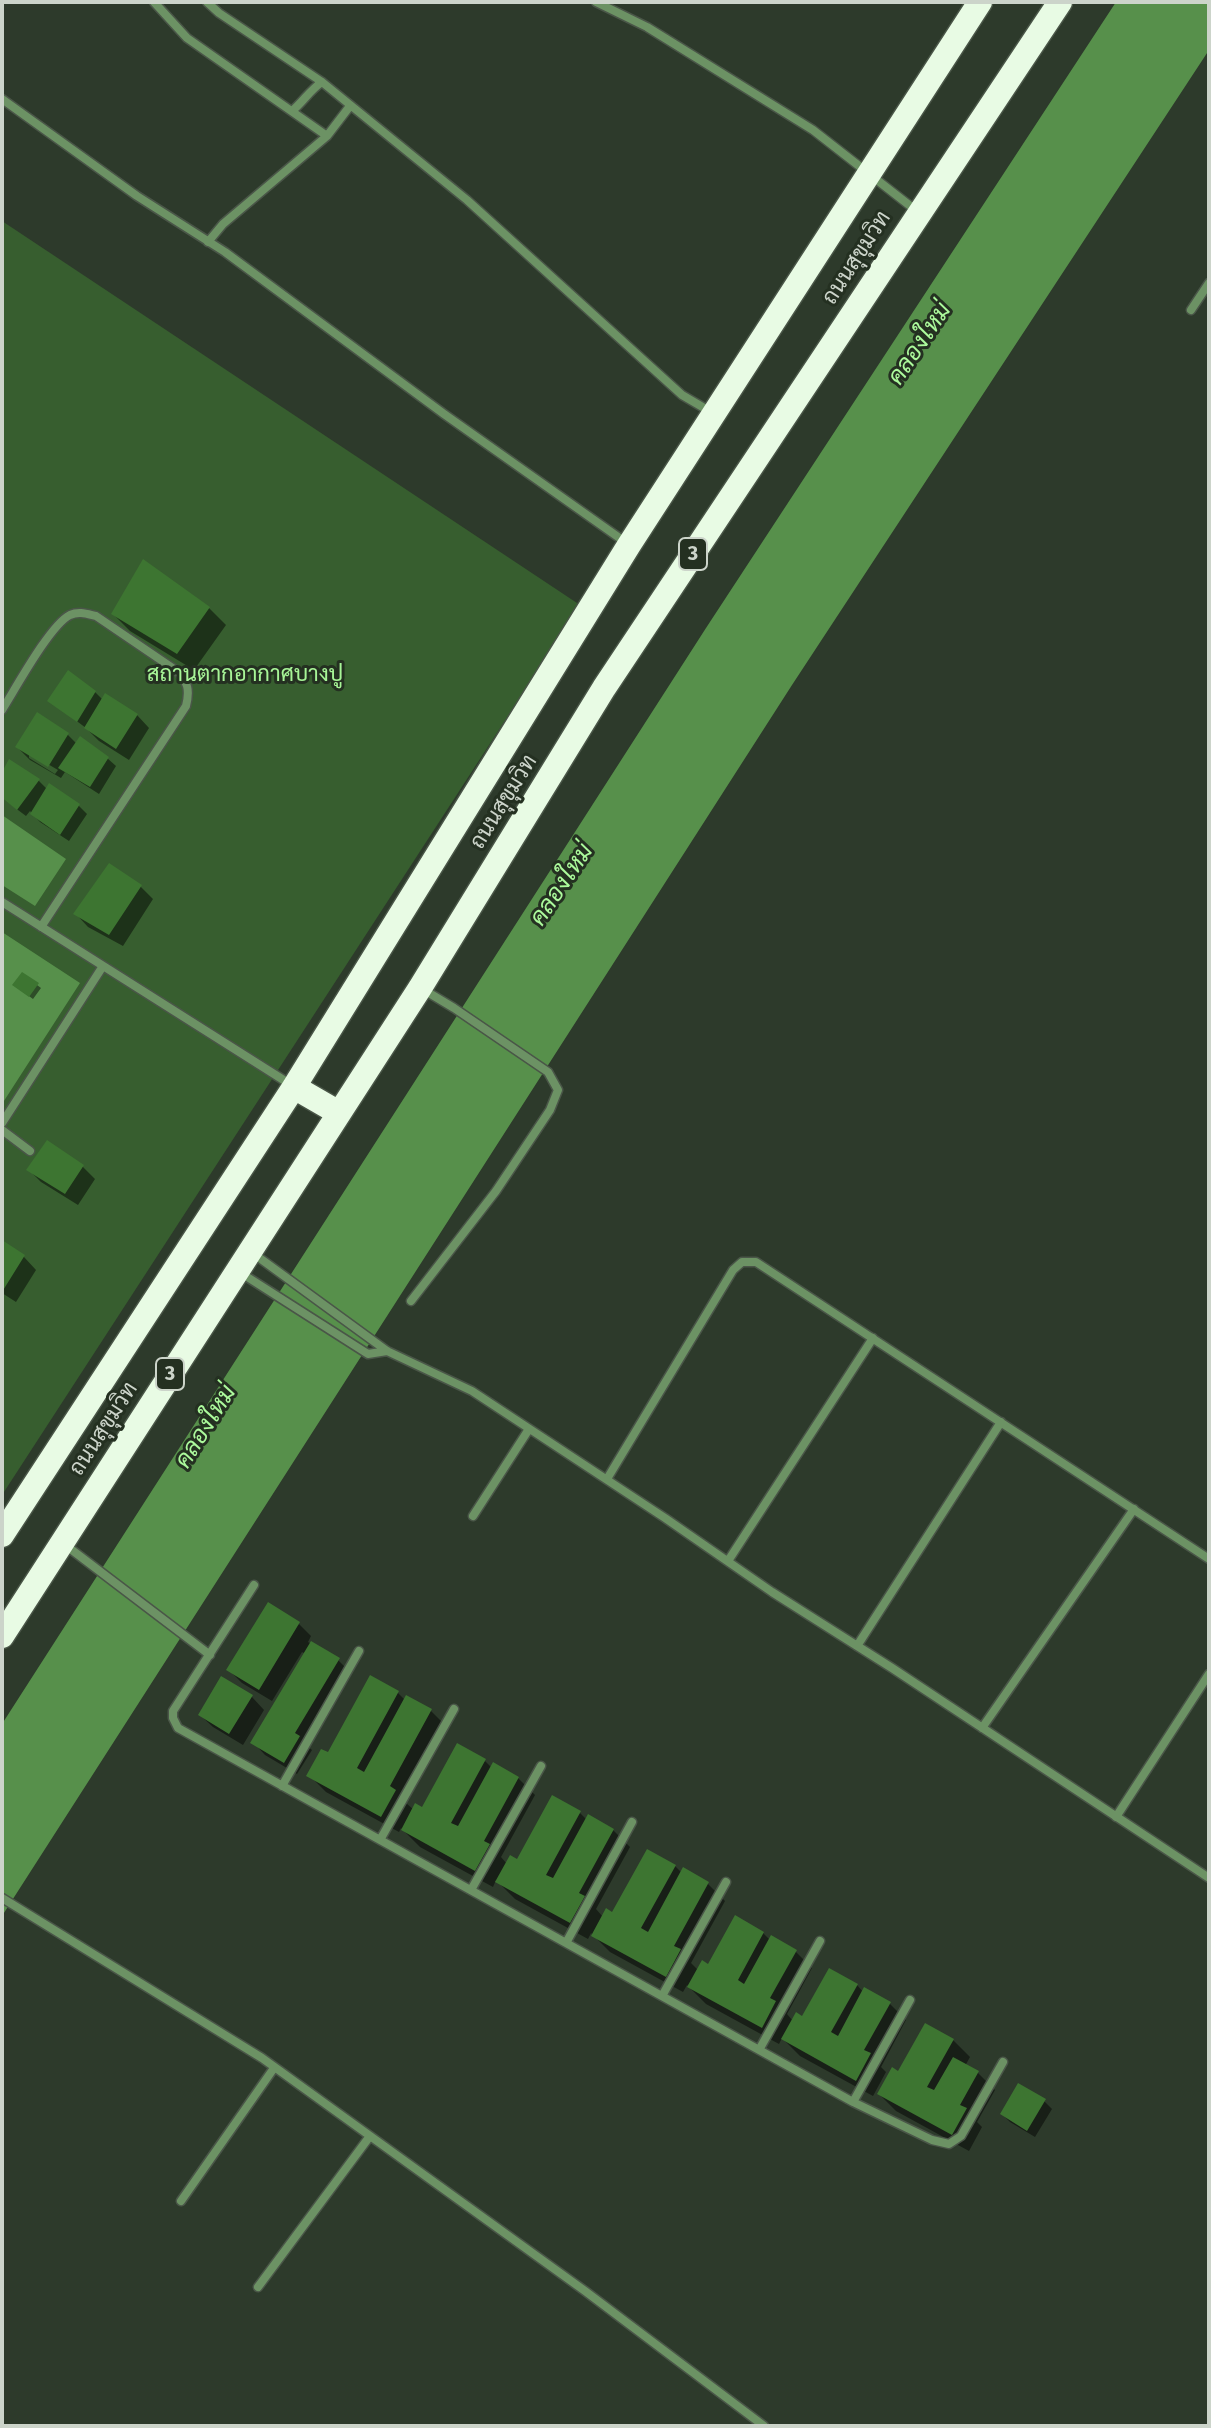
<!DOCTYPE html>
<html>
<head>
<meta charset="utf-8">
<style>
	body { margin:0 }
	#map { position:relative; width:1211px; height:2428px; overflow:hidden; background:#2d3a2b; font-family:"Fira Sans",sans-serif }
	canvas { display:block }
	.frame { position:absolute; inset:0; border:4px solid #ccd4ca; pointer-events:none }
</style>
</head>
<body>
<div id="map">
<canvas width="1211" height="2428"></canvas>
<div class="frame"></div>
</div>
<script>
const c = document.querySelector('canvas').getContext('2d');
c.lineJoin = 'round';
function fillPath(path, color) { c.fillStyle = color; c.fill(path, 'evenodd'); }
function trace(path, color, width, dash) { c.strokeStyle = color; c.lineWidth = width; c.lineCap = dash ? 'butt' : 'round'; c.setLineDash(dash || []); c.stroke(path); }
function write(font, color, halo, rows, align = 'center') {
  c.font = font + ' "Fira Sans",Sarabun,sans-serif'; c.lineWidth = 6; c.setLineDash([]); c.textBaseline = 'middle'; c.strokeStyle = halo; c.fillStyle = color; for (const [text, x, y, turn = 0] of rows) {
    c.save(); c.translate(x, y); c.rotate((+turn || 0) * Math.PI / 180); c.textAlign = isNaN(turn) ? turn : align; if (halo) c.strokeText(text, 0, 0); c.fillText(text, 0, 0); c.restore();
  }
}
const green = new Path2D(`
	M2,221L580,605L2,1495Z`);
const water = new Path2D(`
	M1116,2H1209V50L792,685L2,1916V1724L706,628Z
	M2,815L66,859L35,906L2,885Z
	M2,932L80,983L2,1104Z`);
const shadow = new Path2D(`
	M209,608L226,625L194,670L130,631L113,614Z
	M95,692L103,700L137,715L149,728L129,760L99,741L86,728L50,701Z
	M38,715L68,735L77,744L107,758L116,766L99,794L65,772L61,778L30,760L17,747ZM29,753L58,770L55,774L29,758Z
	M10,762L39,781L48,790L50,786L79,806L87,814L69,841L40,822L30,811L26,816L2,798V776Z
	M140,886L153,899L123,946L88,927L76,914Z
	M37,985L41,988L33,999L18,988Z
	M83,1167L95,1179L78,1205L41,1182L29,1170Z
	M2,1242L24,1257L36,1270L16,1302L2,1293Z
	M299,1624L311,1636L308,1642L338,1660L351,1673L307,1746L312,1750L297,1774L265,1755L253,1742L306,1654L302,1652L272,1701L242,1683L229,1670Z
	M371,1678L398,1693L405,1700L431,1711L448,1728L406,1803L414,1810L423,1809L485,1761L492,1768L518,1778L535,1795L501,1857L507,1864L518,1861L580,1813L587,1820L613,1830L630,1847L596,1909L603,1917L613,1914L675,1866L682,1873L684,1870L708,1884L725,1901L691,1963L698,1970L709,1966L763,1933L770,1940L795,1951L812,1968L787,2014L793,2021L803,2019L857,1985L864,1993L889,2003L906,2020L881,2067L886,2072L873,2096L800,2056L782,2038L779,2044L706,2004L687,1985L683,1992L610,1952L591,1933L588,1939L515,1899L496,1880L493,1887L420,1847L401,1828L399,1832L326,1792L309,1775L329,1755Z
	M222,1679L252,1697L264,1710L243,1745L213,1727L200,1715Z
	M953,2040L970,2057L965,2066L978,2073L995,2090L977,2122L982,2127L969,2151L896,2111L879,2094Z
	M1044,2101L1052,2109L1035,2137L1010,2122L1002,2114Z`);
const building = new Path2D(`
	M143,559L210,607L177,654L111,614Z
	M68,670L96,691L77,722L47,701Z
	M105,693L138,714L116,749L84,728Z
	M37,712L69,733L48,767L15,747Z
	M80,736L109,757L90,787L58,768Z
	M9,759L40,779L17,810L2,798V772Z
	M49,783L80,804L60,835L30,814Z
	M109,863L142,885L109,935L73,914Z
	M22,972L39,983L29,997L12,985Z
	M47,1140L84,1165L65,1194L26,1170Z
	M2,1240L25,1255L2,1292Z
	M268,1602L300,1622L259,1690L226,1670Z
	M311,1641L340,1658L295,1733L300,1736L284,1763L250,1743Z
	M370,1675L399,1691L357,1768L364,1772L406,1695L432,1709L390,1786L396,1790L381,1817L306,1776L321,1749L328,1752Z
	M221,1676L253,1695L229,1734L198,1715Z
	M457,1743L486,1759L451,1823L458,1826L493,1762L519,1777L484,1841L490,1844L475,1871L401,1830L415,1803L422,1807Z
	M552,1795L581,1811L546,1875L553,1878L588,1814L614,1829L579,1893L585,1896L570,1923L495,1882L510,1855L517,1859Z
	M647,1849L676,1865L641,1928L648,1932L683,1867L709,1882L674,1946L681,1949L666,1977L591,1936L606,1908L612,1912Z
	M735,1915L764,1932L738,1980L744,1984L771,1935L797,1950L770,1998L776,2001L762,2028L687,1987L702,1960L708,1964Z
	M829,1968L858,1984L831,2032L838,2036L864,1987L891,2002L864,2050L871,2053L856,2081L781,2039L796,2012L802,2016Z
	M925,2023L954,2039L927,2087L934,2090L953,2057L979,2071L960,2105L967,2108L952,2135L877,2094L892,2067L898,2071Z
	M1018,2083L1046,2099L1027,2131L1000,2114Z`);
const street = new Path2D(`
	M154,2L187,38L327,136
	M207,2L219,13L322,82L467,200L682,395L711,412
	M596,2L647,27L813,130L918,212
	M2,99L137,196L225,252L444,414L628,544
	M292,111C303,102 310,90 322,82
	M208,242L223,224L327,136L350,106
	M1191,310L1209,283
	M2,710C16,688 50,625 70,615C79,611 87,614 96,616L177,671C188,682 190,690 186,706L41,927
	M2,902L293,1086
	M2,1123L103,966
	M2,1130L30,1151
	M254,1254L387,1351L472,1391L665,1518L772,1592L892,1668L1209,1878
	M241,1273L368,1354L387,1351
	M411,1301L496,1191L550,1110L558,1090L548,1072L454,1008L424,990
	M607,1479L733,1270L742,1262H756L1209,1559
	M473,1516L529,1429
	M64,1544L210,1655
	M728,1561L873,1338
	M254,1585L173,1711V1718L178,1728L853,2102L932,2140L949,2144L961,2136L1003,2062
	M857,1646L1001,1422
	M982,1728L1134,1509
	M282,1786L359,1651
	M1116,1817L1209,1674
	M380,1840L454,1709
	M471,1890L541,1766
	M2,1898L262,2058L585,2291L764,2426
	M566,1943L632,1822
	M662,1996L726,1882
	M759,2050L820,1941
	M853,2102L910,2000
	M181,2201L274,2068
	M258,2287L370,2136`);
const highway = new Path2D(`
	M294,1087L339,1113
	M2,1535L294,1087L629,545L980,2
	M2,1636L420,988L604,688L1060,2`);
const shields = [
	[693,554,28],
	[170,1374,28]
];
const shieldNames = [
	["3",693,554],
	["3",170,1374]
];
const streetNames = [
	["ถนนสุขุมวิท",857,258,-57],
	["ถนนสุขุมวิท",504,802,-58],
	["ถนนสุขุมวิท",104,1429,-57]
];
const parkNames = [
	["สถานตากอากาศบางปู",245,675]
];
const waterNames = [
	["คลองใหม่",920,344,-56],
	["คลองใหม่",562,885,-56],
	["คลองใหม่",206,1427,-58]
];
fillPath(green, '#375e2f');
fillPath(water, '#57904b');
fillPath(shadow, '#0007');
fillPath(building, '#3d7531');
trace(street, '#4a5648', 11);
trace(highway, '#4a5648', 27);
trace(street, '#6c9264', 8);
trace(highway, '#e8fbe4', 24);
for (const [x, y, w] of shields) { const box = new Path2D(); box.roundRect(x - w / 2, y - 16, w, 32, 6); c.fillStyle = '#243021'; c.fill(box); trace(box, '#ccd4ca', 2); }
write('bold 20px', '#ccd4ca', null, shieldNames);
write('22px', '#ccd4ca', '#243021', streetNames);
write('22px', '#a7f597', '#243021', parkNames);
write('italic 24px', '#acfa9c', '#243021', waterNames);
</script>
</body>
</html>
